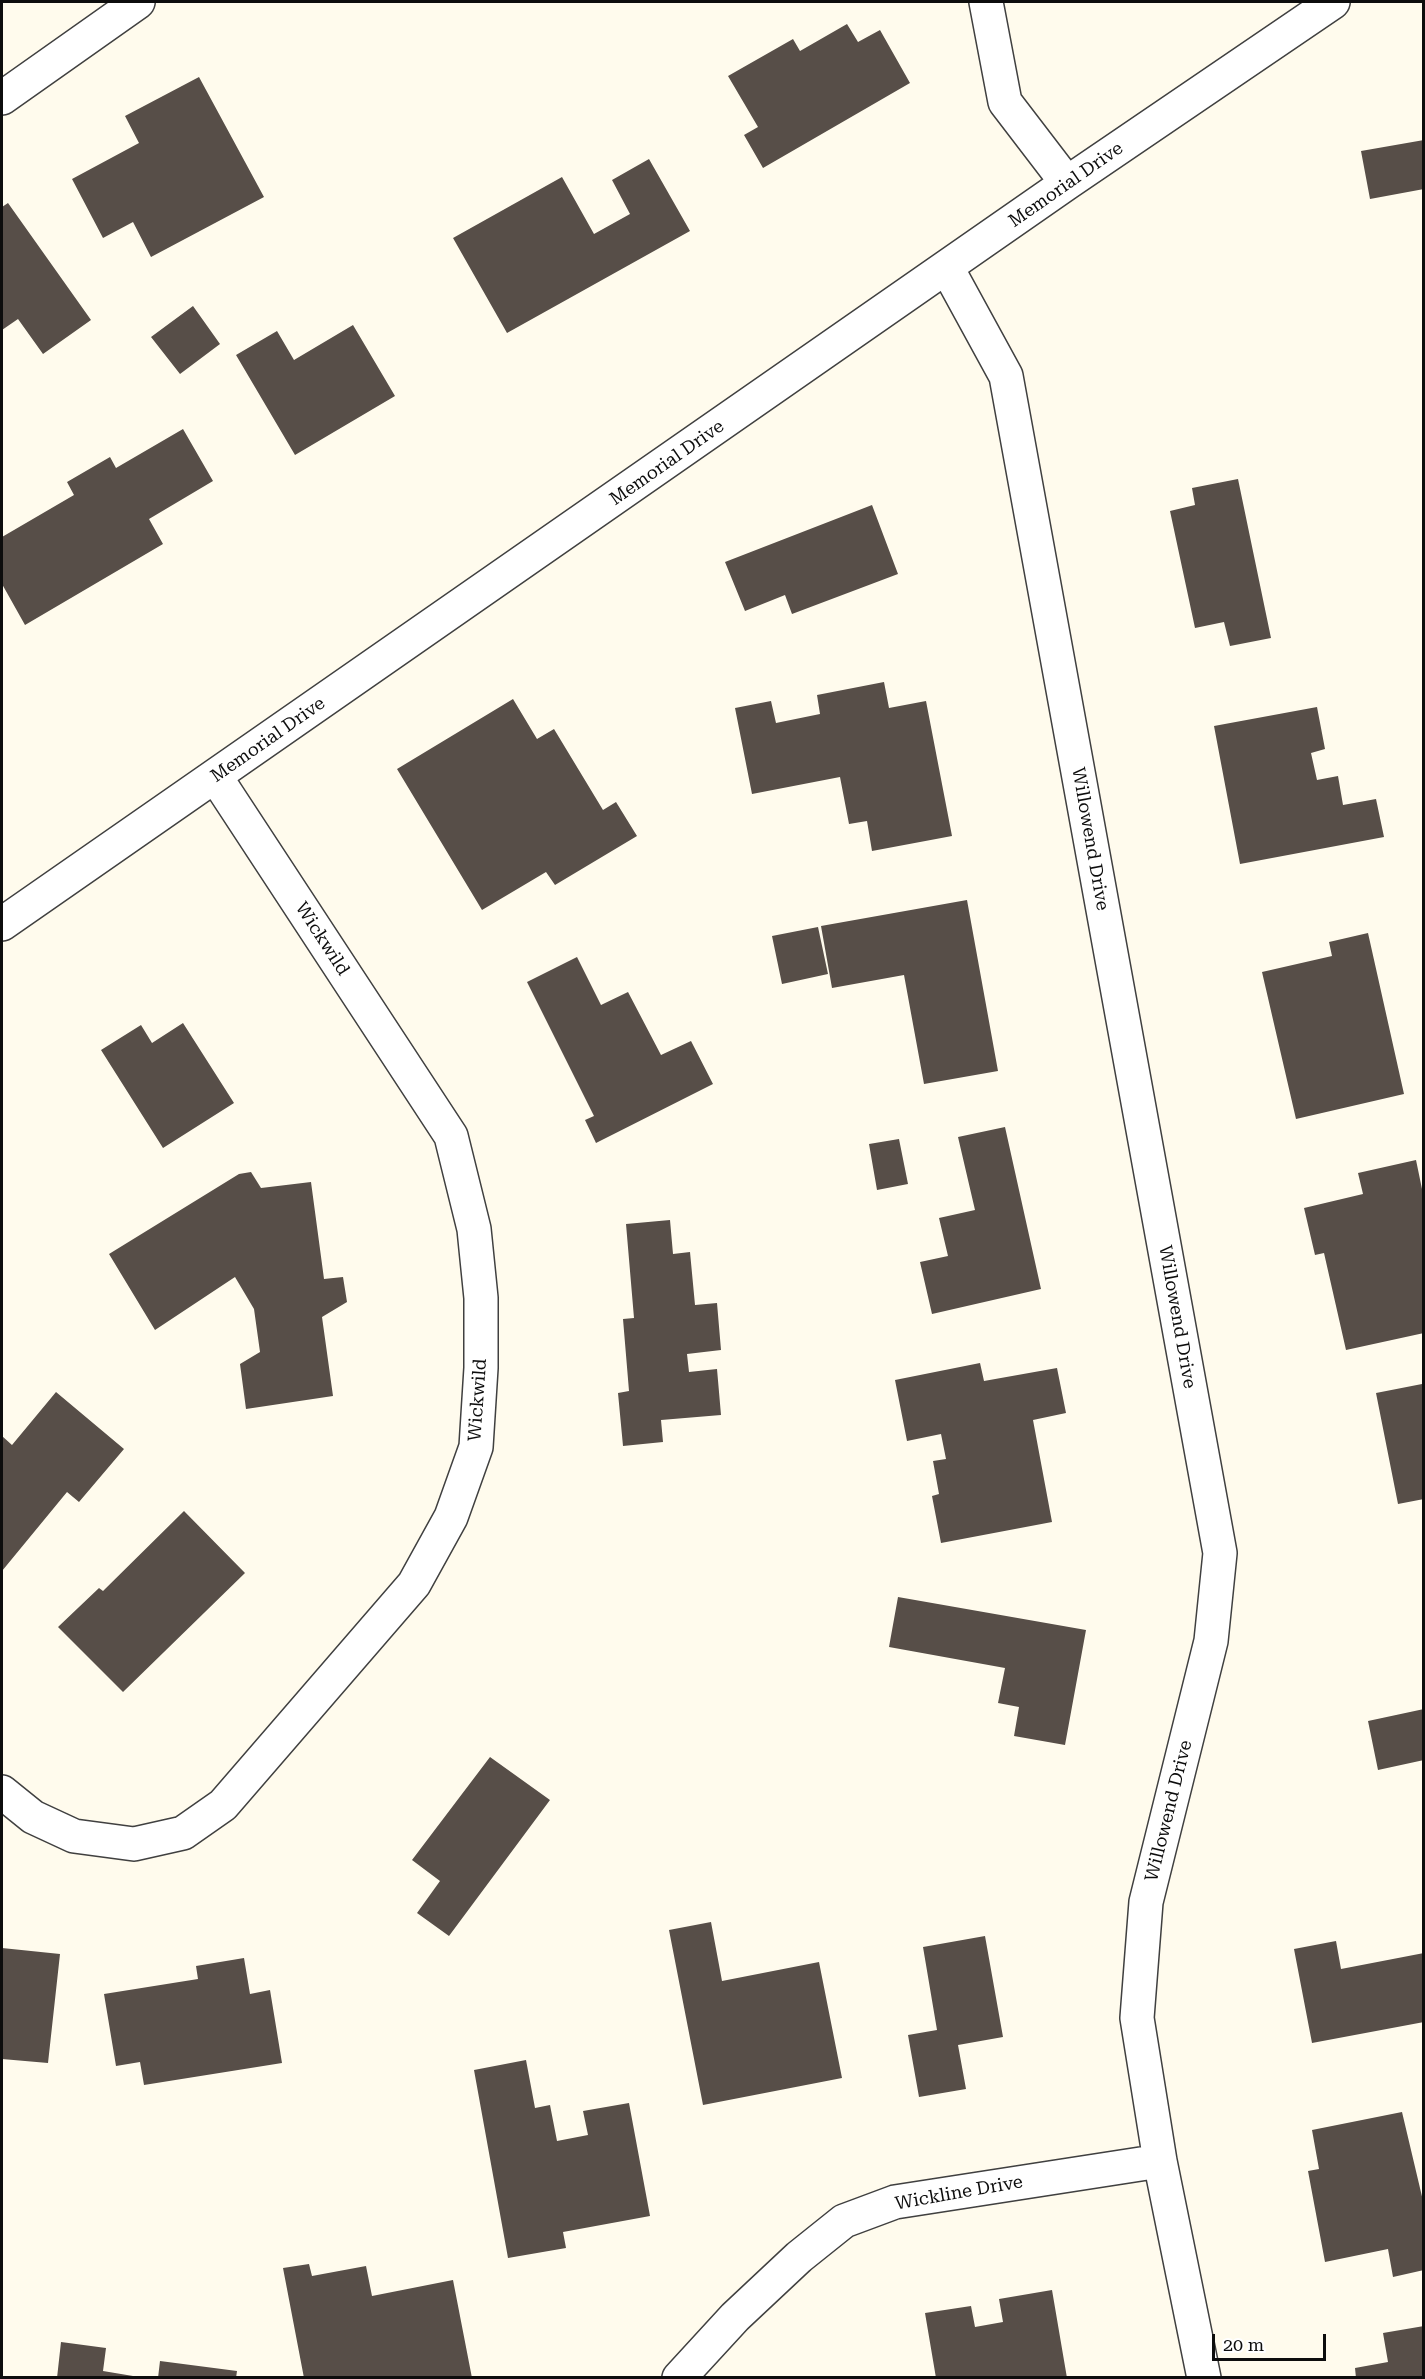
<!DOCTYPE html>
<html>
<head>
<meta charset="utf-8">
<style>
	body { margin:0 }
	#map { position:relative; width:1425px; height:2379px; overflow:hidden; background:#fffbed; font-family:"Roboto Serif",serif }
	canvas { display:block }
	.frame { position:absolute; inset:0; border:3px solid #0d0d0d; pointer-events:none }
	.scale { position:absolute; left:1212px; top:2334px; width:114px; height:27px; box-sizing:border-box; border:3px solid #0d0d0d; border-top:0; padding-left:8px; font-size:18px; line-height:21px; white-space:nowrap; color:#0d0d0d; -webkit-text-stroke:4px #fff; paint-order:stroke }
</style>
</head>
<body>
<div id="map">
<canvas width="1425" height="2379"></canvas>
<div class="frame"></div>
<div class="scale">20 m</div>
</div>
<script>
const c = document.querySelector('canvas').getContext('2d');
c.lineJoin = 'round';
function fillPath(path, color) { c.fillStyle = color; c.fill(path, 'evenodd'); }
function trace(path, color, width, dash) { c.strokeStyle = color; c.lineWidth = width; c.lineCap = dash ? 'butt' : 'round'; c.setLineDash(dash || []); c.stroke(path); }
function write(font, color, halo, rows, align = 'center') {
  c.font = font + ' "Roboto Serif",serif'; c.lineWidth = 6; c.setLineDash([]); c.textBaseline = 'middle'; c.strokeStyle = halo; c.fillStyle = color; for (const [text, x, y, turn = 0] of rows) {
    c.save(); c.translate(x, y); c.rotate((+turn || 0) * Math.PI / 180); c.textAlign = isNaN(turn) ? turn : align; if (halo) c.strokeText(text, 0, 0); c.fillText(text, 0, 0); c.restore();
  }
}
const building = new Path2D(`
	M847,24L858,42L880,30L910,83L763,168L744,135L758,127L728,76L793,39L800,51Z
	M199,77L264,197L151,257L133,222L103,238L72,179L139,143L125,116Z
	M1424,140V189L1370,199L1361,151Z
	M649,159L690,231L507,333L453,238L562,177L594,234L630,214L612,180Z
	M8,203L91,320L43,354L18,319L2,330V207Z
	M193,306L220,344L180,374L151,337Z
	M353,325L395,396L295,455L236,355L277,331L294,360Z
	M183,429L213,481L149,519L163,544L25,625L2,584V537L74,495L67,482L110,457L116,468Z
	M1238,479L1271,638L1230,646L1224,622L1195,628L1170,511L1195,505L1192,488Z
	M872,505L898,574L792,614L785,595L745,611L725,562Z
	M884,682L889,708L926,701L952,836L872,851L867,821L849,824L840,777L752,794L735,708L771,701L776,723L820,714L817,695Z
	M513,699L537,739L554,729L603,810L616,802L637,836L555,885L546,872L482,910L397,769Z
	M1317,707L1325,749L1311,753L1317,780L1338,776L1343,805L1376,799L1384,837L1240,864L1214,726Z
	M967,900L998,1071L924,1084L904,975L832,988L821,926Z
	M818,927L828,974L782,984L772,936Z
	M1368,933L1404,1094L1296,1119L1262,972L1332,956L1329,942Z
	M577,957L601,1005L628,992L661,1055L691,1041L713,1084L596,1143L585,1120L594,1116L527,982Z
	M183,1023L234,1103L163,1148L101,1050L141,1025L152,1043Z
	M1005,1127L1041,1289L932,1314L920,1262L948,1256L939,1218L975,1210L958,1137Z
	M899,1139L908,1184L877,1190L869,1144Z
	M1416,1160L1422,1189H1424V1333L1346,1350L1324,1253L1315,1255L1304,1208L1363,1194L1358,1173Z
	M251,1172L261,1188L311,1182L324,1279L343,1277L347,1302L322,1317L333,1396L246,1409L240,1364L260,1352L254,1309L235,1277L155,1330L109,1254L239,1174Z
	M670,1220L673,1254L690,1252L695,1305L717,1303L721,1350L687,1354L689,1372L717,1369L721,1415L661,1420L663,1442L623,1446L618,1393L629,1391L623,1319L634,1318L626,1224Z
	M980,1363L984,1381L1057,1368L1066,1413L1033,1420L1052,1522L941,1543L932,1496L939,1494L933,1461L946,1459L941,1434L907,1441L895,1380Z
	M1422,1384L1424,1499L1398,1504L1376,1393Z
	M56,1392L124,1449L79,1502L67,1492L2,1571V1436L12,1445Z
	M184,1511L245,1573L123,1692L58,1627L99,1588L103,1591Z
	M898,1597L1086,1630L1065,1745L1014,1736L1019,1707L998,1703L1005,1668L889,1647Z
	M1424,1709V1760L1378,1770L1368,1721Z
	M490,1757L550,1800L449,1936L417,1913L440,1881L412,1860Z
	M711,1922L722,1981L819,1962L842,2078L703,2105L669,1930Z
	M985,1936L1003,2037L958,2045L966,2089L919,2097L908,2035L937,2030L923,1947Z
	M1336,1941L1341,1969L1424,1953V2022L1312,2043L1294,1949Z
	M2,1948L60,1954L48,2063L2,2059Z
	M244,1958L250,1994L270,1990L282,2063L144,2085L140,2062L116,2066L104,1994L198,1979L196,1966Z
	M526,2060L535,2108L550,2105L557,2141L588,2135L583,2111L629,2103L650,2216L563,2232L566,2248L508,2258L474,2070Z
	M1402,2112L1424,2205V2270L1393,2277L1388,2249L1325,2262L1308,2171L1319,2169L1312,2130Z
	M309,2264L312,2276L366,2266L372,2296L453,2280L472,2378H304L283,2268Z
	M1052,2290L1067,2378H936L925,2313L971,2306L975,2327L1003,2322L999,2299Z
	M1424,2326V2378H1356L1355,2368L1388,2362L1383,2333Z
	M61,2342L106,2348L103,2371L145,2378H57Z
	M160,2361L237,2371L236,2378H158Z`);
const minor = new Path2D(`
	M986,2L1005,102L1067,183
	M2,98L138,2
	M947,268L1006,376L1220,1553L1211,1641L1146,1902L1137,2018L1160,2161L1204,2378
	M2,924L1067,183L1333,2
	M2,1792L33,1817L74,1836L134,1844L183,1833L223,1805L414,1584L451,1517L476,1447L481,1368V1298L474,1229L451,1136L215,776
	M679,2378L735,2317L799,2257L844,2221L895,2202L1160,2161`);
const streetNames = [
	["Memorial Drive",1066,185,-35],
	["Memorial Drive",667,463,-35],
	["Memorial Drive",268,740,-35],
	["Willowend Drive",1090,839,80],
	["Wickwild",322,939,57],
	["Willowend Drive",1177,1317,80],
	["Wickwild",478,1400,-86],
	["Willowend Drive",1169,1811,-76],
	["Wickline Drive",959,2193,-10]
];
fillPath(building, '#574e48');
trace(minor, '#404040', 36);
trace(minor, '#fff', 33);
write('18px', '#0d0d0d', '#fff', streetNames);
</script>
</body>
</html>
